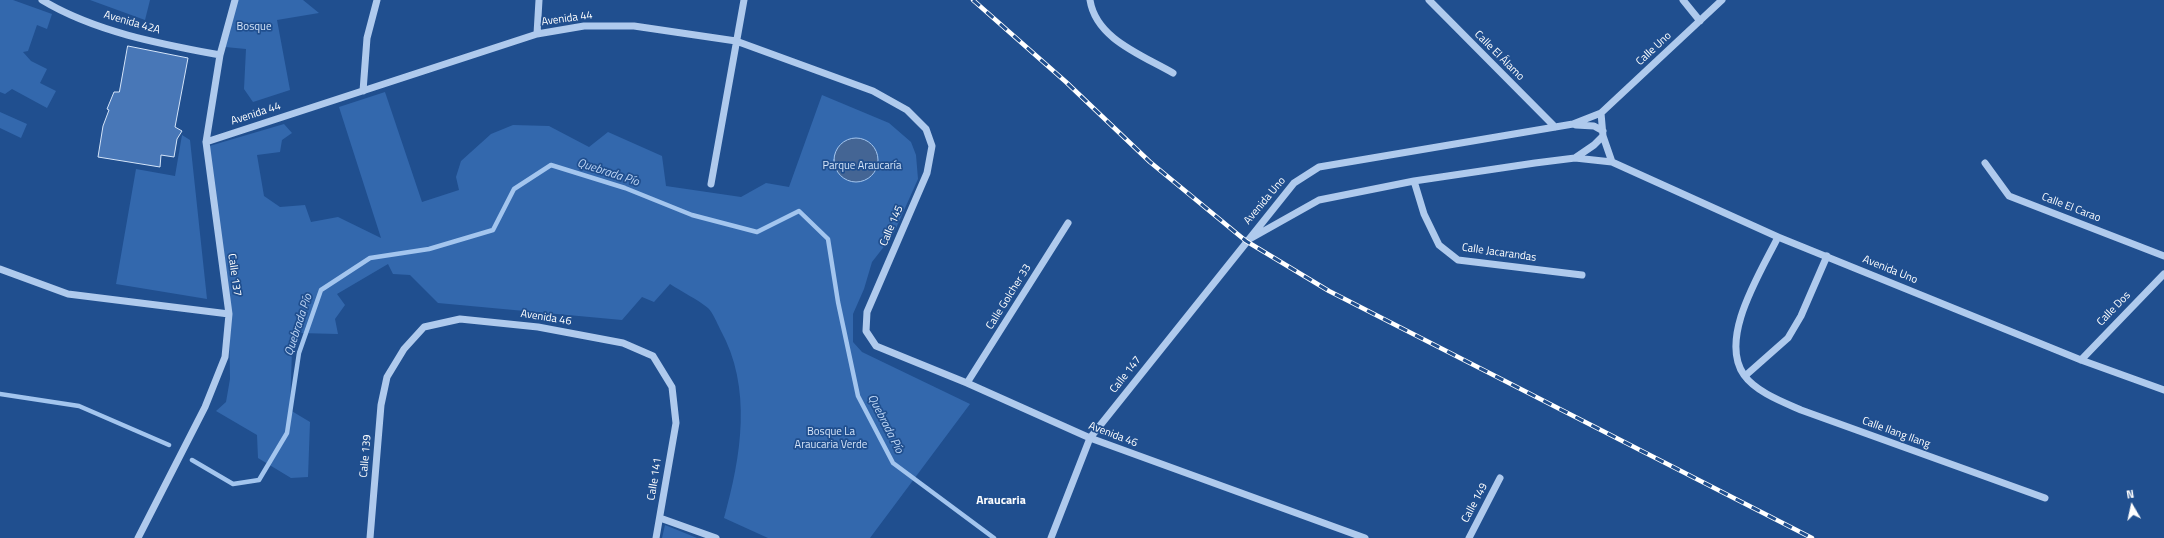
<!DOCTYPE html>
<html>
<head>
<meta charset="utf-8">
<style>
	body { margin:0 }
	#map { position:relative; width:2164px; height:538px; overflow:hidden; background:#204f8f; font-family:"Titillium Web",sans-serif }
	canvas { display:block }
	.north { position:absolute; left:2112px; top:486px; width:40px; height:40px; -webkit-text-stroke:3px #204f8f; paint-order:stroke; rotate:351deg; font-size:11px; font-weight:700; line-height:16px; text-align:center; color:#fff }
	.north::after { content:''; display:block; margin:auto; width:14px; height:18px; background:#fff; clip-path:polygon(50% 0,100% 100%,50% 72%,0 100%) }
</style>
</head>
<body>
<div id="map">
<canvas width="2164" height="538"></canvas>
<div class="north">N</div>
</div>
<script>
const c = document.querySelector('canvas').getContext('2d');
c.lineJoin = 'round';
function fillPath(path, color) { c.fillStyle = color; c.fill(path, 'evenodd'); }
function trace(path, color, width, dash) { c.strokeStyle = color; c.lineWidth = width; c.lineCap = dash ? 'butt' : 'round'; c.setLineDash(dash || []); c.stroke(path); }
function write(font, color, halo, rows, align = 'center') {
  c.font = font + ' "Titillium Web",sans-serif'; c.lineWidth = 3.5; c.setLineDash([]); c.textBaseline = 'middle'; c.strokeStyle = halo; c.fillStyle = color; for (const [text, x, y, turn = 0] of rows) {
    c.save(); c.translate(x, y); c.rotate((+turn || 0) * Math.PI / 180); c.textAlign = isNaN(turn) ? turn : align; if (halo) c.strokeText(text, 0, 0); c.fillText(text, 0, 0); c.restore();
  }
}
const green = new Path2D(`
	M0,0H13L52,14L47,29L37,25L28,51L23,52L31,61L47,69L40,83L56,91L47,108L12,89L5,94L0,92Z
	M90,0H150L145,20Z
	M237,0H303L319,13L277,20L290,90L253,102L244,89L246,49L225,47Z
	M385,92L422,202L459,190L456,177L461,161L491,134L513,125L549,126L589,147L608,132L662,156L666,186L741,197L766,183L789,187L822,95L889,123L911,142L916,155L918,179L893,235L872,262L864,289L853,314V342L862,352L970,404L870,538H768L724,518C741,457 753,388 720,329C717,323 713,313 708,308C697,299 682,292 670,284L654,302L642,297L622,320L438,303L410,275L393,274L388,264L337,294L345,305L335,319L338,334L300,333L292,349L290,410L310,422L308,477L291,478L258,458L257,435L216,411L226,402L230,379L229,314L206,147L284,124L292,133L282,140L280,152L257,155L264,196L280,207L305,205L311,222L338,217L381,238L339,107Z
	M0,112L27,124L21,138L0,128Z
	M182,135L190,140L207,299L116,284L136,169L175,176Z
	M665,525L697,538H662Z`);
const water = new Path2D(`
	M834 160a22 22 0 1 1 44 0a22 22 0 1 1-44 0Z`);
const stream = new Path2D(`
	M0,394L79,406L169,445
	M192,460L233,484L259,480L287,433L299,353L321,290L370,258L429,249L493,230L514,189L551,165L625,188L692,215L757,232L799,211L828,239L838,302L858,396L893,463L994,538`);
const building = new Path2D(`
	M128,46L188,58L175,127L182,131L177,139L174,157L161,155L160,167L98,157L103,126L109,110L107,109L114,92H119Z`);
const minor = new Path2D(`
	M42,0C95,32 161,44 220,55
	M1090,0C1096,39 1142,55 1173,73
	M1429,0L1555,127
	M1683,0L1700,21
	M537,34L539,0
	M363,91L367,38L377,0
	M1601,113L1603,136L1612,162
	M1576,125L1594,126L1603,131
	M206,142L537,34L584,26H634L736,41L873,91L907,110L926,129L932,146L927,173L867,312L866,331L876,346L967,383L1090,438L1365,538
	M1575,158L1594,145L1603,136
	M1985,163L2009,196L2164,256
	M1414,181L1424,214L1439,245L1458,260L1582,275
	M711,184L744,0
	M1778,237C1761,272 1718,338 1744,375C1756,392 1783,402 1801,410L2045,498
	M1246,241L1319,200L1414,181L1535,163L1575,158L1612,162L1778,237L2081,360L2164,390
	M0,269L68,294L229,314
	M2081,360L2164,274
	M1745,376L1788,338L1801,316L1827,256
	M967,383L1068,223
	M660,518L716,538
	M138,538L205,407L225,357L229,314L206,142L220,55L235,0
	M370,538L381,405L387,377L404,349L424,327L460,319L538,327L623,343L653,356L672,387L676,423L656,538
	M1051,538L1090,438L1294,183L1319,167L1573,124L1601,113L1722,0
	M1469,538L1500,478`);
const rail = new Path2D(`
	M973,0L1066,82L1150,162L1246,241L1329,291L1812,538`);
const streetNames = [
	["Avenida 44",567,19,-8],
	["Avenida 42A",132,23,16],
	["Calle Uno",1654,49,-43],
	["Calle El Álamo",1499,56,45],
	["Avenida 44",256,114,-18],
	["Avenida Uno",1265,201,-50],
	["Calle El Carao",2071,208,21],
	["Calle 145",892,226,-67],
	["Calle Jacarandas",1499,253,8],
	["Avenida Uno",1890,270,22],
	["Calle 137",234,275,82],
	["Calle Golcher 33",1009,297,-58],
	["Calle Dos",2114,309,-46],
	["Avenida 46",546,318,9],
	["Calle 147",1126,375,-52],
	["Calle Ilang Ilang",1896,433,20],
	["Avenida 46",1113,435,21],
	["Calle 139",366,456,-85],
	["Calle 141",655,479,-81],
	["Calle 149",1475,503,-62]
];
const parkNames = [
	["Bosque",254,27],
	["Parque Araucaría",862,166],
	["Bosque La",831,432],
	["Araucaria Verde",831,445]
];
const waterNames = [
	["Quebrada Pío",608,173,18],
	["Quebrada Pío",299,325,-72],
	["Quebrada Pío",885,424,63]
];
const neighbourhoodNames = [
	["Araucaria",1001,501]
];
fillPath(green, '#3368ad');
fillPath(water, '#446594');
trace(water, '#a3c5ee', 1);
trace(stream, '#a3c5ee', 4.5);
fillPath(building, '#4877b7');
trace(building, '#d5e5f9', 1);
trace(minor, '#afcaed', 7);
trace(rail, '#fff', 4.5);
trace(rail, '#204f8f', 3, [9]);
write('11px', '#fff', '#204f8f', streetNames);
write('11px', '#d5e5f9', '#204f8f', parkNames);
write('italic 12px', '#bcd4f4', '#204f8f', waterNames);
write('bold 12px', '#fff', '#204f8f', neighbourhoodNames);
</script>
</body>
</html>
